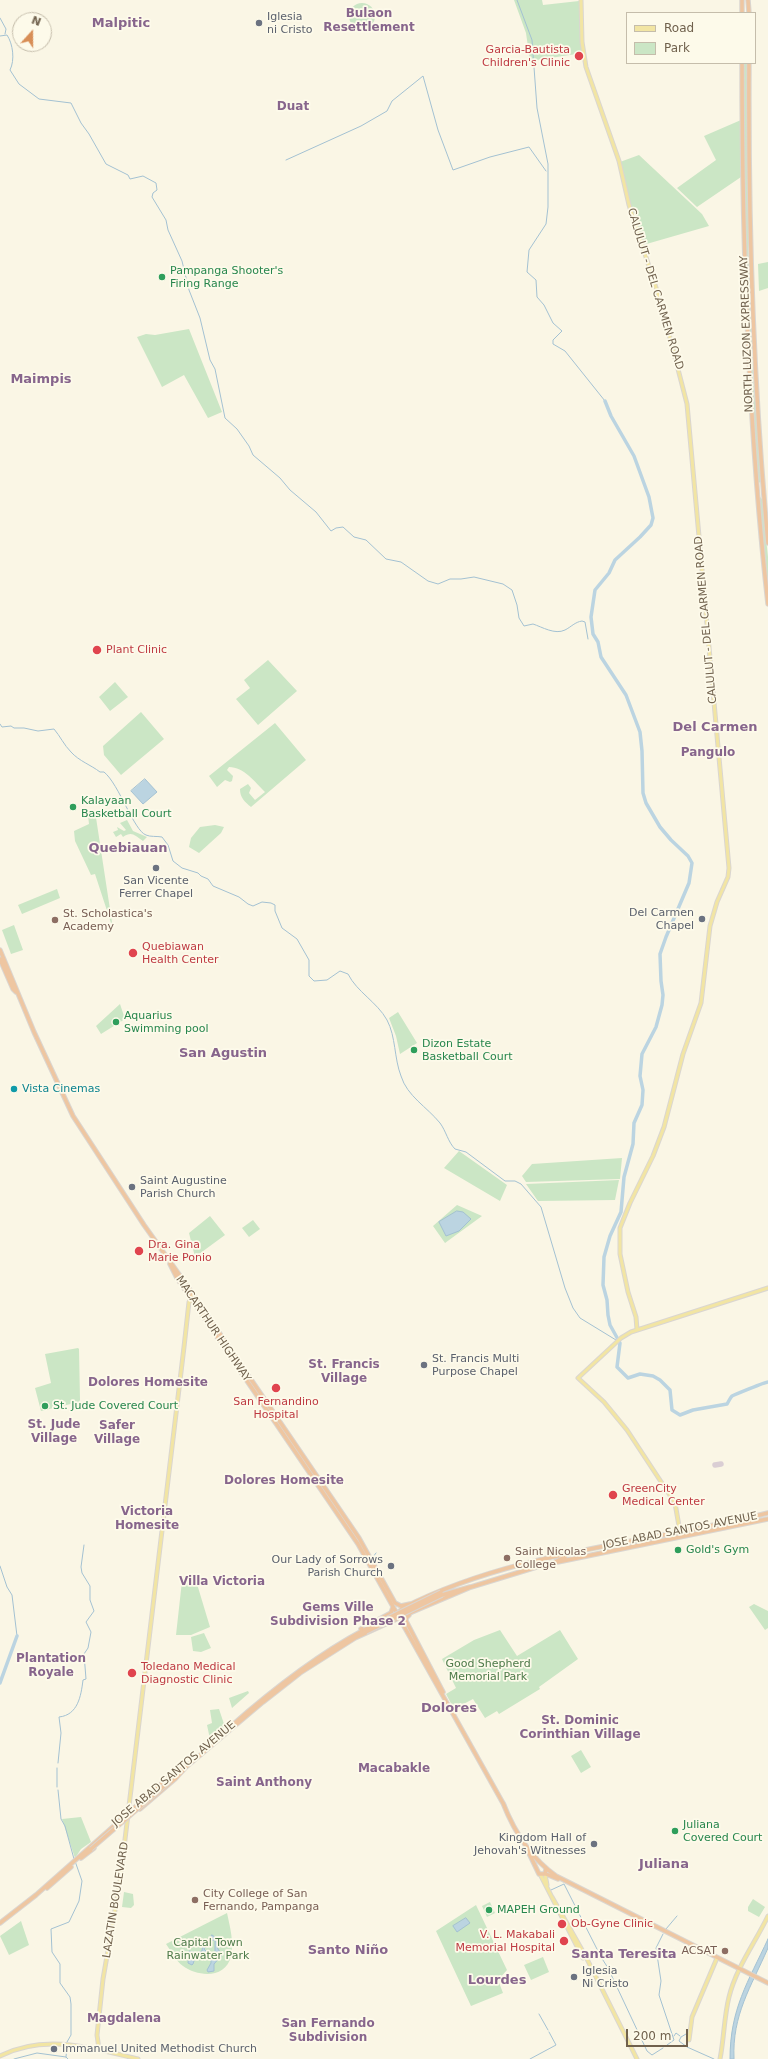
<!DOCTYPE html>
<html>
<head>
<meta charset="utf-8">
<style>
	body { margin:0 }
	#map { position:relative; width:768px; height:2059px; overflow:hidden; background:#faf6e5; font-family:"DejaVu Sans",sans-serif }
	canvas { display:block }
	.legend { position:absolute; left:626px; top:12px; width:130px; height:52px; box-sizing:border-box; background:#fdfaea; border:1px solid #c5bdab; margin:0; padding:5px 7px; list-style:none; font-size:12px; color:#70614d }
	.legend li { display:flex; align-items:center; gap:8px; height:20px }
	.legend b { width:20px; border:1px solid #c5bdab }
	.north { position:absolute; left:12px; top:12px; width:40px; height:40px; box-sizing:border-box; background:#fdfaea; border:1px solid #c5bdab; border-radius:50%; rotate:21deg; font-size:11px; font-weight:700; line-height:16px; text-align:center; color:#70614d }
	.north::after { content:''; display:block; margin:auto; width:14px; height:18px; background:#d88e56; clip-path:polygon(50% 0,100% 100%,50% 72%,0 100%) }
	.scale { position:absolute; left:626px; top:2029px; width:62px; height:18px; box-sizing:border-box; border:2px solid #70614d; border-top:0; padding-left:5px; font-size:12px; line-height:14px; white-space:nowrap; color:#70614d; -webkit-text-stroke:3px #fdfaea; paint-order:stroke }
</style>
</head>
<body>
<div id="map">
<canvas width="768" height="2059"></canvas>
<ul class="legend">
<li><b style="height:5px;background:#f2e5a3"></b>Road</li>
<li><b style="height:11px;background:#cbe6c5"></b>Park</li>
</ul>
<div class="north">N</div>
<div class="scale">200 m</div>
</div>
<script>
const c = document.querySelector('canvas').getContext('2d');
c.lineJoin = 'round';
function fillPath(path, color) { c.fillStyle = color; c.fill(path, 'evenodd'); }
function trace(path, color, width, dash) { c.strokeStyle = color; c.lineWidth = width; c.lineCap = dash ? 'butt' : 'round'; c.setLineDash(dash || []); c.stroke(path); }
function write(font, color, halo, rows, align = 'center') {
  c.font = font + ' "DejaVu Sans",sans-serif'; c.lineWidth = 3.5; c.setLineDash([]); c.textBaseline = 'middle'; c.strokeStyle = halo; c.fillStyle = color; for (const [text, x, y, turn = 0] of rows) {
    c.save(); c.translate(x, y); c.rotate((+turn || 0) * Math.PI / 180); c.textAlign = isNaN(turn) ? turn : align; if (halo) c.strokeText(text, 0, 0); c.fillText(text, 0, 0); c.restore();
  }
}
const green = new Path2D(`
	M514,0H542L543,5L579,1L583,53L530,61L526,33Z
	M349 16a13 13 0 1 1 26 0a13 13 0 1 1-26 0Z
	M743,63H748V247L753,376L761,481L759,483L757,482L745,290Z
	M741,120V177L697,207L677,188L716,160L704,136Z
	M639,155L702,214L709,226L643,245L628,198L620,162Z
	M768,262V288L759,291L758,264Z
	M189,329L222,412L208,418L184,375L162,387L137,337L146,334L155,335Z
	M759,496L762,499L768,557V591L760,524Z
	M268,660L297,691L258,725L236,699L250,688L244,680Z
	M115,682L128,697L110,711L99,697Z
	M141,712L164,739L121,775L104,755L103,746Z
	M275,723L306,760L251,807C245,802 240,798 240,789L248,784L251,788L249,793L255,800L265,792C255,782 244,767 229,767L227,770L233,776L232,781L230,782L225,780L217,787L209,776Z
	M95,811L113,929L95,874L91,875L75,841L74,831L89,824L88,815Z
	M127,820L133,831L147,837L143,841C134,835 132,831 123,837L121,834L116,837L113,832L118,830L117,827L124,831L126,830L120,823Z
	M215,825L224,827L221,833L199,853L189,847L191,838L200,827Z
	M57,889L60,898L22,914L18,905Z
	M14,925L23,950L11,954L2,930Z
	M120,1004L125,1019L101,1034L96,1026Z
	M398,1012L417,1043L400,1054L396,1036L389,1018Z
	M459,1151L507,1185L500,1201L444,1168Z
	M622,1158L620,1179L526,1182L522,1176L532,1164Z
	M619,1180L615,1200L538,1201L526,1184Z
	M457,1205L482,1216L445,1243L433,1226Z
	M210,1216L225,1235L195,1257L189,1233Z
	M253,1220L260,1229L249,1237L242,1228Z
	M78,1348L79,1349L80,1400L79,1402L41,1411L35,1388L51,1383L45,1354Z
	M702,1529V1530L573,1555Z
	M182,1581L197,1584L210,1627L191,1635H176Z
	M754,1604L768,1611V1628L765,1630L749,1607Z
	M500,1630L517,1656L560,1630L578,1659L539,1687L540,1689L499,1714L497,1711L485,1718L473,1699L454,1709L446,1694L456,1688L442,1659L474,1640Z
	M204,1633L211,1648L201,1652L193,1651L191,1637Z
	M248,1691L249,1693L232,1708L229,1698Z
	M219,1709L225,1727L210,1739L207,1725L212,1723L210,1710Z
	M581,1750L591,1767L581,1773L571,1756Z
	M81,1817L91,1842L81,1849L75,1858L62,1819Z
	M124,1892L133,1894L134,1905L131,1908L122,1907Z
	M753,1899L765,1907L759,1917L748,1911V1907Z
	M490,1902L495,1913L487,1917L482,1906Z
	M476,1905L507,1970L498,1980L503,1993L471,2006L436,1931Z
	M227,1913C230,1927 234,1942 231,1956C226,1979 198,1977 183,1966C176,1961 171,1951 166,1944Z
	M21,1921L29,1945L9,1955L0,1936Z
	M543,1957L549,1972L531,1980L524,1965Z`);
const water = new Path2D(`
	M145,779L157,792L143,804L131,791Z
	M457,1211L463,1212L471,1219L459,1231L446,1236L439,1222Z
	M466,1918L470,1923L457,1932L453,1926Z
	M212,1935L215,1937L218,1949L222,1955L214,1964V1971L208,1972L207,1970L211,1963V1957L204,1953L196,1955L193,1964L192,1965L188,1963L189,1951L197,1953L202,1951L203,1942L209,1940ZM215,1940V1952L209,1954L204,1949L209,1942Z
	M768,1939V1948C751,1987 732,2015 734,2059H730C730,2009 748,1982 768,1939Z`);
const stream = new Path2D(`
	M517,0L532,40L537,108L548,164V207L546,224L529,250L527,272L536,280L537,297L544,305L553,323L562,331L553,340V344L565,351L605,401
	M0,18L6,29L5,34
	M0,36L7,35C13,44 15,60 10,70L19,84L39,99L71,103L81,123L89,134L106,164L128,175L130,179L143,176L156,183L157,190L153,193L152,197L166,220L168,230L182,261L189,290L200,318L210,360L215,369L225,418L237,429L249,446L253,455L280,478L290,490L316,512L331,531L336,528L343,527L354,537L366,540L386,559L401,562L428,581L438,584L450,579H461L474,577L503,584L512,590L517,605L519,618L524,626L533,624C542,627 555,635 565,630C571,627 575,622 582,621L585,622L588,639
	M286,160L361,126L387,111L392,101L423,76L438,130L453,170L490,157L529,147L546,171
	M0,724L2,727L11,726L14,728H24L38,731L54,729C60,736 64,745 71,752C79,761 91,765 100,772H104C119,784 134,831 146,835C150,837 157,836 162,837L168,845L173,861L182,868L198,873L201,876L208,879L213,886L239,897L248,904L253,906L262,902L271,903L275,905V911L282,928L297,939L309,960V976L314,981L327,980L340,971L348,974C357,992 377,1002 387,1020C396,1037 394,1058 401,1076C407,1096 427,1107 440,1123C446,1131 448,1142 455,1149L466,1152L505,1181H515L521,1184L541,1207L565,1288L573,1308L580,1318L616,1340
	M373,1557L376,1553
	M0,1566L7,1587L12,1595L17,1636
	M58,1763L61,1733L59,1717C78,1715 81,1696 83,1680L86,1679L84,1654L88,1648L91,1632L86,1622L94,1611L90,1600V1586L82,1573L81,1567L84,1545
	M57,1768V1787
	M58,1790L61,1819L65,1826L74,1859
	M551,1890L564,1884L601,1957L608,1968L647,2051L652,2055L663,2048
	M666,1929L677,1916
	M663,1934L656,1948L661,1981L659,1995L674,2040L667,2045
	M539,2014L548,2030
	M688,2035L686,2034L681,2037L679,2041L687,2047L714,2059
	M674,2036L676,2033L680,2036
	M67,2042L71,2035V2004L70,1997L60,1983V1964L52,1952L51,1929L69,1922L79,1901L82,1881L75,1861
	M66,2057L67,2046
	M14,2059L37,2053L66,2057L68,2059
	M530,2059L556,2045L549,2032`);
const river = new Path2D(`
	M605,401L611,416L634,456L649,497L653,518L651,525L640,537L615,560L609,573L595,590L591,617L593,634L598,642L601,657L626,695L640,732L642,751L643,793L646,803L660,827L671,840L688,856L692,863L689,883L666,937L660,954L661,981L663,995L662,1005L656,1027L642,1054L640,1076L643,1090L642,1105L634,1123L633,1144L624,1177L621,1212L610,1236L604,1257L603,1285L607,1300L608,1315L610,1325L620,1343L617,1367L628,1378L640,1374L653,1376L660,1380L670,1390L672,1410L680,1415L693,1410L727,1404C729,1401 730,1398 732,1396C734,1395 765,1382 768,1382
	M0,1683L17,1636`);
const taxiway = new Path2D(`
	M715,1465L721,1464`);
const major = new Path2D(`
	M581,0L582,42L586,67L619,161L629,205L661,303L687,404L729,868L728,877L717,902L710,926L701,1003L683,1054L664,1127L653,1156L630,1203L620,1228V1254L628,1292L636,1317L637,1330
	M680,1532L675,1503L627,1430L604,1402L578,1378L621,1338L631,1332L768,1288
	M540,1874L583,1958
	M545,1874L547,1885
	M552,1897L586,1957L637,2059
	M689,2040L692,2017L717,1958
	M99,2049L97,2035L103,1979L120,1881L184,1347L189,1302L193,1294
	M0,2056C45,2033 92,2048 138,2059
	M720,2059C724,2039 724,2017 729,1997C736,1968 755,1943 768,1916`);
const highway = new Path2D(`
	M742,0V13
	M748,0L749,13
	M742,63C742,244 748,424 768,604
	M749,63C748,224 753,383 768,543
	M0,950L34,1032L73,1116L144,1225L188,1287L359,1538L395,1603L401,1606L410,1604
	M0,959L13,989L16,992
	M170,1264L177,1278L358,1544L504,1805
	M555,1562L565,1557L566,1553
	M442,1595L470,1587
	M398,1613L403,1608C516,1550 646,1544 768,1513
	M409,1615L406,1618V1621L443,1692
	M361,1629L391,1613L393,1607
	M229,1728C271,1691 315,1656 364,1630
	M208,1746L220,1736
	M503,1803C514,1831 532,1859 556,1876L768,1983
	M140,1809L175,1779L186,1767L263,1702L300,1673L355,1638L412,1612L471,1587L543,1565L768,1519
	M528,1851L539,1874H545L546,1869
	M81,1858L94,1848
	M546,1874L558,1879
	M47,1888L71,1867
	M0,1923L36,1895L168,1778L186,1764`);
const highwayBridge = new Path2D(`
	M364,1630L441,1592
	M366,1632L442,1595
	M91,1849L170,1781`);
const markers = [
	[259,23,4,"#6b7280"],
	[579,56,5,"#e0444e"],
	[162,277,4,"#2e9e5b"],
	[97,650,5,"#e0444e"],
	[73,807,4,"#2e9e5b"],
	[156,868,4,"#6b7280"],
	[702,919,4,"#6b7280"],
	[55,920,4,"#8d6e63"],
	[133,953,5,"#e0444e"],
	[116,1022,4,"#2e9e5b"],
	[414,1050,4,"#2e9e5b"],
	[14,1089,4,"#0f9aa8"],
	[132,1187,4,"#6b7280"],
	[139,1251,5,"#e0444e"],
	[424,1365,4,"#6b7280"],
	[276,1388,5,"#e0444e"],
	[45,1406,4,"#2e9e5b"],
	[613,1495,5,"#e0444e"],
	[678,1550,4,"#2e9e5b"],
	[507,1558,4,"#8d6e63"],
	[391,1566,4,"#6b7280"],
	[132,1673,5,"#e0444e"],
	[675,1831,4,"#2e9e5b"],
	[594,1844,4,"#6b7280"],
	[195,1900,4,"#8d6e63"],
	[489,1910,4,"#2e9e5b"],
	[562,1924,5,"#e0444e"],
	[564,1941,5,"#e0444e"],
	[725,1951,4,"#8d6e63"],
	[574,1977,4,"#6b7280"],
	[54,2049,4,"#6b7280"]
];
const worshipNames = [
	["Iglesia",267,17],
	["ni Cristo",267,30],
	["San Vicente",156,881,"center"],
	["Ferrer Chapel",156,894,"center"],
	["Del Carmen",694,913,"right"],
	["Chapel",694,926,"right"],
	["Saint Augustine",140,1181],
	["Parish Church",140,1194],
	["St. Francis Multi",432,1359],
	["Purpose Chapel",432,1372],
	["Our Lady of Sorrows",383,1560,"right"],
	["Parish Church",383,1573,"right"],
	["Kingdom Hall of",586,1838,"right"],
	["Jehovah's Witnesses",586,1851,"right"],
	["Iglesia",582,1971],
	["Ni Cristo",582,1984],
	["Immanuel United Methodist Church",62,2049]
];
const healthNames = [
	["Garcia-Bautista",570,50,"right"],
	["Children's Clinic",570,63,"right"],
	["Plant Clinic",106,650],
	["Quebiawan",142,947],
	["Health Center",142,960],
	["Dra. Gina",148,1245],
	["Marie Ponio",148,1258],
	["San Fernandino",276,1402,"center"],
	["Hospital",276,1415,"center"],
	["GreenCity",622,1489],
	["Medical Center",622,1502],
	["Toledano Medical",141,1667],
	["Diagnostic Clinic",141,1680],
	["Ob-Gyne Clinic",571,1924],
	["V. L. Makabali",555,1935,"right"],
	["Memorial Hospital",555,1948,"right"]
];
const leisureNames = [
	["Pampanga Shooter's",170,271],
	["Firing Range",170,284],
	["Kalayaan",81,801],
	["Basketball Court",81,814],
	["Aquarius",124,1016],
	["Swimming pool",124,1029],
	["Dizon Estate",422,1044],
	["Basketball Court",422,1057],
	["St. Jude Covered Court",53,1406],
	["Gold's Gym",686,1550],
	["Juliana",683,1825],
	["Covered Court",683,1838],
	["MAPEH Ground",497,1910]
];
const streetNames = [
	["CALULUT - DEL CARMEN ROAD",655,289,73],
	["NORTH LUZON EXPRESSWAY",747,334,-92],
	["CALULUT - DEL CARMEN ROAD",706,620,-95],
	["MACARTHUR HIGHWAY",213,1329,56],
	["JOSE ABAD SANTOS AVENUE",680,1531,-11],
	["JOSE ABAD SANTOS AVENUE",174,1774,-40],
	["LAZATIN BOULEVARD",116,1900,-81]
];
const educationNames = [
	["St. Scholastica's",63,914],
	["Academy",63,927],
	["Saint Nicolas",515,1552],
	["College",515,1565],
	["City College of San",203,1894],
	["Fernando, Pampanga",203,1907],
	["ACSAT",717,1951,"right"]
];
const cultureNames = [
	["Vista Cinemas",22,1089]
];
const parkNames = [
	["Good Shepherd",488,1664],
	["Memorial Park",488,1677],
	["Capital Town",208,1943],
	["Rainwater Park",208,1956]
];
const neighbourhoodNames = [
	["Bulaon",369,14],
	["Resettlement",369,28],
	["Duat",293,107],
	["Pangulo",708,753],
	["St. Francis",344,1365],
	["Village",344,1379],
	["Dolores Homesite",148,1383],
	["St. Jude",54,1425],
	["Village",54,1439],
	["Safer",117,1426],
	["Village",117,1440],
	["Dolores Homesite",284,1481],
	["Victoria",147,1512],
	["Homesite",147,1526],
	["Villa Victoria",222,1582],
	["Gems Ville",338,1608],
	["Subdivision Phase 2",338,1622],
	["Plantation",51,1659],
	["Royale",51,1673],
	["St. Dominic",580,1721],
	["Corinthian Village",580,1735],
	["Macabakle",394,1769],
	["Saint Anthony",264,1783],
	["Magdalena",124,2019],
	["San Fernando",328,2024],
	["Subdivision",328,2038]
];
const quarterNames = [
	["Malpitic",121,24],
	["Maimpis",41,380],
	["Del Carmen",715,728],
	["Quebiauan",128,849],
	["San Agustin",223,1054],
	["Dolores",449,1709],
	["Juliana",664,1865],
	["Santo Niño",348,1951],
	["Santa Teresita",624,1955],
	["Lourdes",497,1981]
];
fillPath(green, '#cbe6c5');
fillPath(water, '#bbd4e1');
trace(water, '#a3c1d2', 1);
trace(stream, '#a3c1d2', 1);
trace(river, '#bbd4e1', 3.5);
trace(taxiway, '#daced4', 5.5);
trace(major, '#dad6d1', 5);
trace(highway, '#dad6d1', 5.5);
trace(major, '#f2e5a3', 3);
trace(highway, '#eec6a1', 3.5);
trace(highwayBridge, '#dad6d1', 5.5, []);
trace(highwayBridge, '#eec6a1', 3.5);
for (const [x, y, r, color] of markers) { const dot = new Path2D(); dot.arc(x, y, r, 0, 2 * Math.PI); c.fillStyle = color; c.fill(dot); trace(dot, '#fdfaea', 1.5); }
write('11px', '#5b616d', '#fdfaea', worshipNames, 'left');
write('11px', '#be3a42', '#fdfaea', healthNames, 'left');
write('11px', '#27864d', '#fdfaea', leisureNames, 'left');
write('11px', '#70614d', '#fdfaea', streetNames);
write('11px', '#785e54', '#fdfaea', educationNames, 'left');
write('11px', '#0d838f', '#fdfaea', cultureNames, 'left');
write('11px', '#4d7a49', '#fdfaea', parkNames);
write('bold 12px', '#87658c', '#fdfaea', neighbourhoodNames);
write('bold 13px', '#87658c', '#fdfaea', quarterNames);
</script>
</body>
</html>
